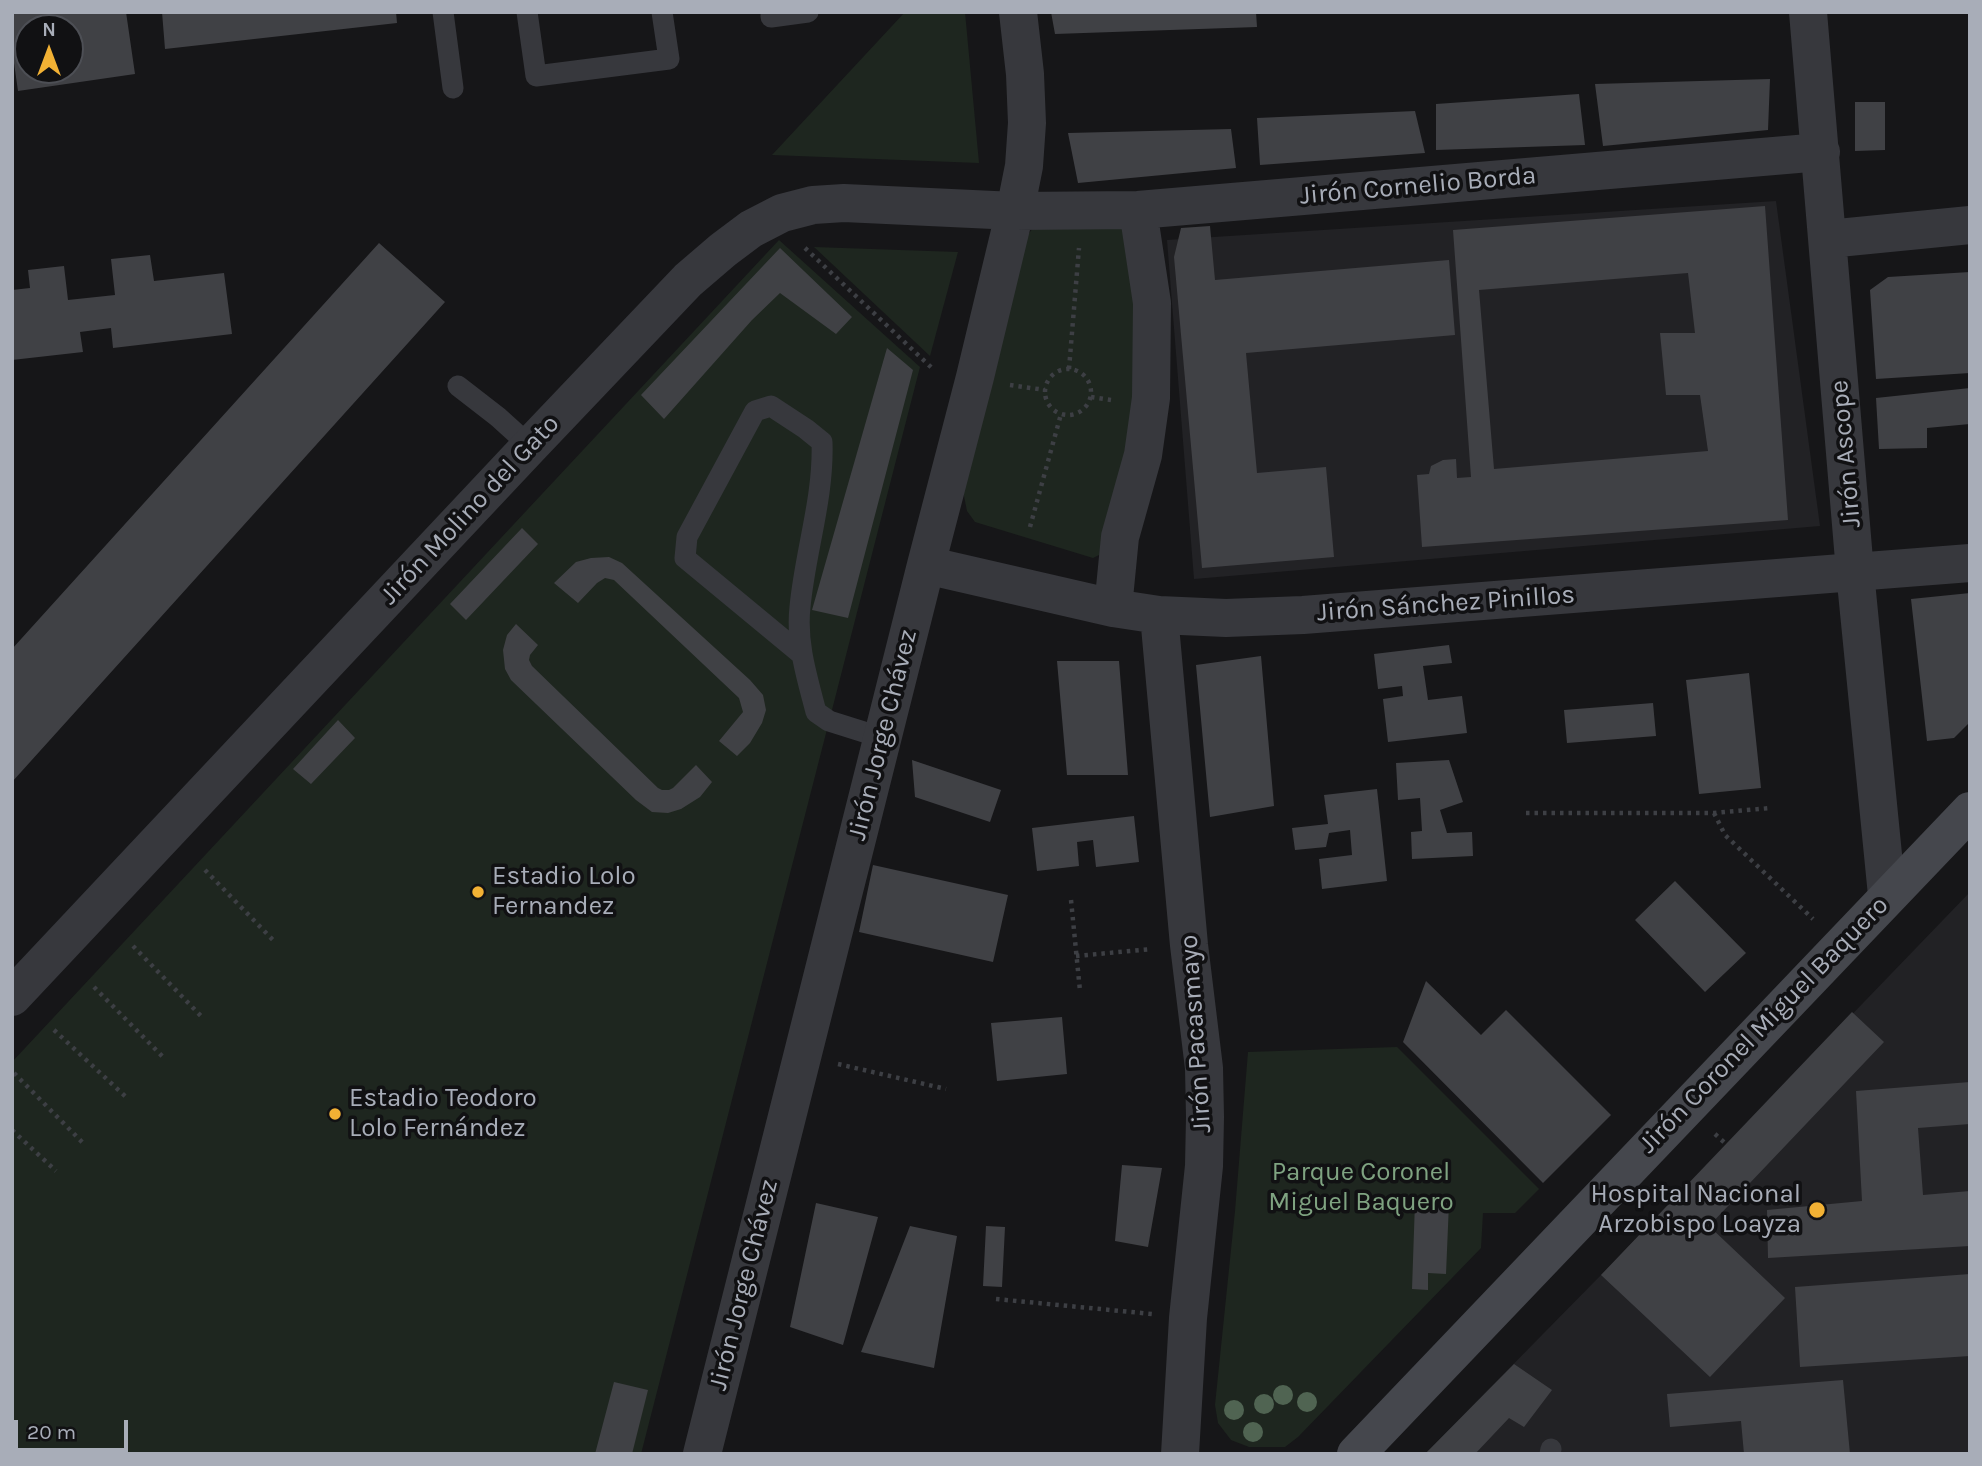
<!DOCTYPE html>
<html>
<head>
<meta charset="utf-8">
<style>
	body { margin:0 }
	#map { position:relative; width:1982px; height:1466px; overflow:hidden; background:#161618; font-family:Karla,sans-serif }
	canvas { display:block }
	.frame { position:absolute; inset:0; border:14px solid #a8adb8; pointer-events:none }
	.north { position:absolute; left:14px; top:14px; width:70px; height:70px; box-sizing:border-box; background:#111113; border:2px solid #4d4f55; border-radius:50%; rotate:0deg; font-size:19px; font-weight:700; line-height:28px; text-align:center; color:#a8adb8 }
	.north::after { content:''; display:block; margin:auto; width:24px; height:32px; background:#f2b134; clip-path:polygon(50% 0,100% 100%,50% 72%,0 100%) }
	.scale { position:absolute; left:14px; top:1420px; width:114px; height:32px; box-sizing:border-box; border:4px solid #a8adb8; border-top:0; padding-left:9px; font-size:21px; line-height:24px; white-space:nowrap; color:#a8adb8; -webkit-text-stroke:5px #111113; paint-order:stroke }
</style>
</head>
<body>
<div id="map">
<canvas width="1982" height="1466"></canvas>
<div class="frame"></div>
<div class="north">N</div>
<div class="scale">20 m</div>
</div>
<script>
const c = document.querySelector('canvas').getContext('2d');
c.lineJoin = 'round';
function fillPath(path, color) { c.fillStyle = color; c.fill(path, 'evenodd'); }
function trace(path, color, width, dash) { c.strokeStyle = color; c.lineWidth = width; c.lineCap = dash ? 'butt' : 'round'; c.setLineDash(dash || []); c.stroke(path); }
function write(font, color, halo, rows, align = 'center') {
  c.font = font + ' Karla,sans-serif'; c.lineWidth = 7; c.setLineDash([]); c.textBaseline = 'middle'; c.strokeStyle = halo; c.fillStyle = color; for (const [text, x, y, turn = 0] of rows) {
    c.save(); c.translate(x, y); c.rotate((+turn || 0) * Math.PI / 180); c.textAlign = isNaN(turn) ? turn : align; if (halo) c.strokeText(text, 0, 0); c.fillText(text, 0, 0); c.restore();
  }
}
const built = new Path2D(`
	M1776,201L1820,526L1194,579L1167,240Z
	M1970,892V1454H1425L1601,1275Z`);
const green = new Path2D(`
	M905,12H965L979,163L772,155Z
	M1122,211L1143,374L1103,553L1093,558L975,522L967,511L962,486L1026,237L1041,218Z
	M779,240L920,367L641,1454H12V1062Z
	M814,247L958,252L930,356Z
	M1397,1047L1539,1189L1515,1213H1483L1481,1248L1298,1437L1285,1447H1249L1231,1440L1218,1423L1215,1405L1235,1211L1248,1052Z`);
const building = new Path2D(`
	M12,12H126L135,74L18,91L12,49ZM28,28H70V70H28Z
	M162,12H396L397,23L165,49Z
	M1051,12H1256L1257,27L1055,34Z
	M1770,79L1768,130L1603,146L1595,84Z
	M1579,94L1585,145L1436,150V104Z
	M1855,102H1885V150L1855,151Z
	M1415,111L1425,153L1260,165L1257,118Z
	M1231,129L1236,168L1078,183L1068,133Z
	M1765,206L1788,520L1422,547L1417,475L1429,474L1431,466L1443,460L1456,459L1457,478L1471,477L1453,230ZM1688,273L1695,333H1660L1666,395H1700L1708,451L1494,469L1479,290Z
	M1210,226L1215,280L1449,260L1455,335L1246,353L1257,473L1326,467L1334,557L1202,568L1174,257L1181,228Z
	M379,243L445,302L12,782V649Z
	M780,248L852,317L836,334L780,293L752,320L664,419L641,395Z
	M150,255L154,281L224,273L232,334L113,348L111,328L80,332L83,352L12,360V290L30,288L28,270L64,266L68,300L115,295L111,259Z
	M1970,272V373L1876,379L1870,290L1888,277Z
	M887,348L913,370L848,618L812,610Z
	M1970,388V424L1927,428V448L1879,449L1876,398Z
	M522,528L538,544L466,620L450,604Z
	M609,557L622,563L750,680L763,695L766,710L762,723L750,743L737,756L719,741L743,712L739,698L614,580L605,578L597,583L578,603L554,583L576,562L591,558Z
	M1970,593V722L1954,738L1927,741L1911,599Z
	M516,624L538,645L530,655L529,660L532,666L658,788L662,790H669L673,788L696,765L712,782L700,797L681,809L668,813L652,812L636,800L511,680L505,669L503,650L507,635Z
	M1449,645L1452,663L1423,666L1428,700L1462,696L1467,733L1388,742L1383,699L1403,696L1402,686L1378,689L1374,654Z
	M1261,656L1274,806L1210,817L1196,665Z
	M1057,661H1119L1128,775H1067Z
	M1749,673L1761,788L1699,794L1686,680Z
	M1653,703L1656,736L1567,743L1564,710Z
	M338,720L355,738L311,784L293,769Z
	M912,760L1001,790L990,822L915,797Z
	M1449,760L1463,802L1440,810L1447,833L1472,832L1473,856L1412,859L1411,832L1422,831L1420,798L1398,800L1396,763Z
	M1377,789L1387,881L1322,889L1319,859L1352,855L1350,830L1329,833L1326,847L1295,850L1292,828L1328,824L1324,795Z
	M1134,816L1139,862L1096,867L1093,840L1077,842L1079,866L1037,871L1032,828Z
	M873,865L1008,895L993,962L859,932Z
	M1675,881L1746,953L1705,992L1635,920Z
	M1426,981L1481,1035L1506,1010L1611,1115L1543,1183L1403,1042Z
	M1852,1012L1884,1042L1709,1226L1785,1298L1710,1377L1601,1275Z
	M1062,1017L1067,1074L997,1081L991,1023Z
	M1970,1082V1124L1918,1128L1923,1195L1970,1191V1246L1768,1258L1767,1210L1862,1201L1856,1091Z
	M1122,1165L1162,1168L1148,1247L1115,1241Z
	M1415,1202L1449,1203L1446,1274L1428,1273V1290L1412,1289Z
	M816,1203L878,1217L843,1345L790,1327Z
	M910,1226L957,1236L934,1368L861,1352Z
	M986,1226L1005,1227L1002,1287L983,1286Z
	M1970,1274V1356L1800,1367L1795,1287Z
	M1514,1364L1552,1390L1524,1427L1509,1418L1475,1454H1425Z
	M1843,1380L1850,1454H1744L1741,1421L1670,1427L1667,1394Z
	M614,1382L648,1390L632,1454H595Z`);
const path = new Path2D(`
	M805,248L934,370
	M1045 392a23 23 0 1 1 46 0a23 23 0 1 1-46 0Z
	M1069,369L1079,248
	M1010,385L1045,390
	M1091,397L1111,400
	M1030,527L1061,414
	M1526,813H1714L1771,808
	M1714,813L1725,835L1813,919
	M205,870L273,940
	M1071,900L1080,991
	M133,946L201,1016
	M1076,956L1152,949
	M94,987L163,1057
	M54,1030L126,1097
	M838,1064L946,1089
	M14,1073L83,1143
	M12,1130L56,1171
	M1715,1134L1726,1144
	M996,1299L1152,1314`);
const lane = new Path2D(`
	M443,12L453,88
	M527,12L536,76L669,59L662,12
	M771,12V17L808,12
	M458,386L498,417L530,446
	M801,654L685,558L687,537L755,411L771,406L806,429L822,442C824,498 805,552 800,607C796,643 807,677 816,712L829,721L883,738
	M1550,1454L1551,1449`);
const street = new Path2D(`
	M1808,12L1855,572L1887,895
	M1828,239L1970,225
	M926,565L1113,608L1159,615L1226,618L1303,615L1970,563
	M1113,608L1120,537L1143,455L1151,398L1152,303L1138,210
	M1159,615L1189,945L1204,1068L1205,1117L1204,1166L1188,1318L1180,1454
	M12,997L530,446L688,280L723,250L751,229L782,213L813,205L844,203L1015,211L1138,210L1821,152
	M702,1454L926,565L975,377L1015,211L1024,166L1027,123L1025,74L1018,12`);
const secondary = new Path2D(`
	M1356,1454L1970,811`);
const trees = [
	[1283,1395],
	[1307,1402],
	[1264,1404],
	[1234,1410],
	[1253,1432]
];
const markers = [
	[478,892,7,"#f2b134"],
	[335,1114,7,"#f2b134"],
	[1817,1210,9,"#f2b134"]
];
const streetNames = [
	["Jirón Cornelio Borda",1418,186,-5],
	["Jirón Ascope",1846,454,-95],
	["Jirón Molino del Gato",470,510,-47],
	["Jirón Sánchez Pinillos",1446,604,-4],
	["Jirón Jorge Chávez",883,735,-76],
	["Jirón Coronel Miguel Baquero",1764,1025,-46],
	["Jirón Pacasmayo",1196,1034,-94],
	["Jirón Jorge Chávez",744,1285,-76]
];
const poiNames = [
	["Estadio Lolo",492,877],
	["Fernandez",492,907],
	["Estadio Teodoro",349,1099],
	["Lolo Fernández",349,1129],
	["Hospital Nacional",1801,1195,"right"],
	["Arzobispo Loayza",1801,1225,"right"]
];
const parkNames = [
	["Parque Coronel",1361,1173],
	["Miguel Baquero",1361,1203]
];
fillPath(built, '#222225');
fillPath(green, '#1e261f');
fillPath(building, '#404145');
trace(path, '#3d3f44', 4.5, [3.5, 5]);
trace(lane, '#37383d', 21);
trace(street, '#37383d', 38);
trace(secondary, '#45474d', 38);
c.fillStyle = '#506452';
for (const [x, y] of trees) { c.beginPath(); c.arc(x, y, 10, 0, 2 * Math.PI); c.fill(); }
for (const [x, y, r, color] of markers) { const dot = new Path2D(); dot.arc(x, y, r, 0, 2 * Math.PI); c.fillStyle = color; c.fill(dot); trace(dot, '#111113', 2.5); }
write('26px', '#a8adb8', '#111113', streetNames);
write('26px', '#a8adb8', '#111113', poiNames, 'left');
write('26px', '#7fa381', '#111113', parkNames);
</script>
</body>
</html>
